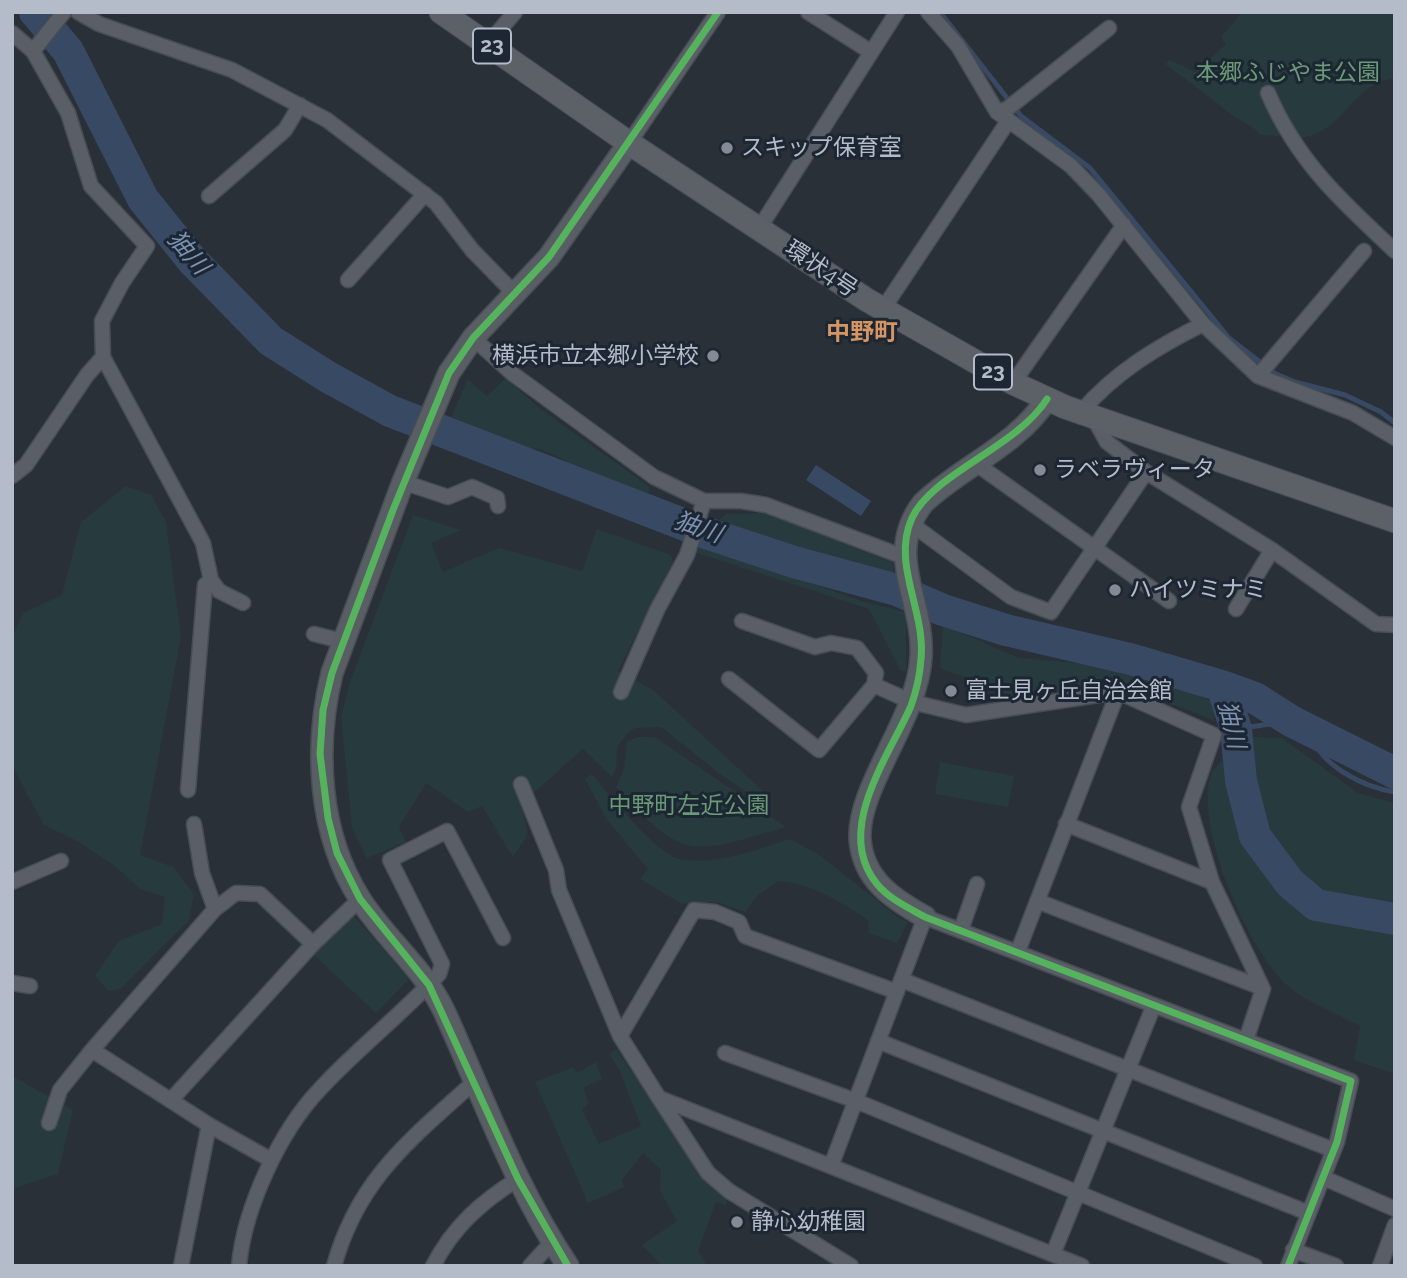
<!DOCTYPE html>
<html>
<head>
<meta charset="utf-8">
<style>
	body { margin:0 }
	#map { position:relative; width:1407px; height:1278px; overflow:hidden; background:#2a3038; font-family:Raleway,sans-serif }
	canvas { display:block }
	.frame { position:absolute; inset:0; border:14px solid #b4bcc9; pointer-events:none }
</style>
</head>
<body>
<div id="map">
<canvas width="1407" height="1278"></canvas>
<div class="frame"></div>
</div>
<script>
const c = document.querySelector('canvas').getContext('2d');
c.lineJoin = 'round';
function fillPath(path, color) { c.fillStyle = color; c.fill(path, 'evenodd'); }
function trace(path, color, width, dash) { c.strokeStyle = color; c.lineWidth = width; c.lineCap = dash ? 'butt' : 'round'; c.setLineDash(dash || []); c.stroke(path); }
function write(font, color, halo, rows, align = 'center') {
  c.font = font + ' Raleway,"Noto Sans JP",sans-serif'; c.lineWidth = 6; c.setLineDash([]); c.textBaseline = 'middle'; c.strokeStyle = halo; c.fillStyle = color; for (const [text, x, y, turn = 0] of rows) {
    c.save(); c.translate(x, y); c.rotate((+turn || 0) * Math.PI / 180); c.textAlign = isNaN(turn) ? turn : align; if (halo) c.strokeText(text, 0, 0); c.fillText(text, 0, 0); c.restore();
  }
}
const green = new Path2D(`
	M1243,12H1395V78C1353,83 1347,125 1310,136C1296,140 1275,135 1260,135C1251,123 1239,121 1228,112C1208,95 1186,80 1165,64L1170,60L1196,72L1226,44L1221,37Z
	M506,378L539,408L650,487L647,496L614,488L583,475L561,458L539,449L495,444L449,422L468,379L487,396Z
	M126,486L151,495L166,522L181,637L140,855L173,867L194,894L189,920L120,989L108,991L95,975L119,941L162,924L165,897L140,889L116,867L79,842L44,825L19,779L12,763V637L23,613L62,595L81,522Z
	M766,513L893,563L894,578L777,548L767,540L715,524L726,514Z
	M413,515L461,530L431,543L443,572L499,548L582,571L597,529L671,555L673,562L618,671L653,690L763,791L772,803L768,807L720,774L661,727L635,728C604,751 625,757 612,777L583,749L521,804L528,834L513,857L482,806L468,812L426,783L399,827L406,842L367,858L352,828L341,717L350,682Z
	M700,544L865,602L906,612V671H901L869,609L697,553Z
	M943,625L1019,658L1098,665L1173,689L1196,693L1218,705L1213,720L1123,685L998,698L997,689L940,668Z
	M637,737H655L786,827C693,853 686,865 616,787L624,769L627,742Z
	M1253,737L1282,738L1358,793L1395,803V910C1343,912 1310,898 1280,856C1275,849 1268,841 1265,833C1257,802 1255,769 1253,737Z
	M1222,760L1249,847L1301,908L1351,921L1395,913V1074L1354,1060L1360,1026C1334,1012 1297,999 1278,976C1243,935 1197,830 1210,777C1211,771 1218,765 1222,760Z
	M940,762L1014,776L1008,807L935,794Z
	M592,774C608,793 657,855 680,859C717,866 755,850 790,839L818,854L899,918L908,922L897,943L869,933L868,920C841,902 811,883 778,881L758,895L745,912L717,902L682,904L640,879L648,869L607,820L585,779Z
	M353,915L409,979L376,1013L313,954Z
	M616,1049C635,1074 709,1189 727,1197L726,1205L716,1202L698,1251L707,1266H662L642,1245L677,1221L660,1191L661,1170L643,1153L622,1180L624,1187L588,1203L535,1082L573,1067L577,1073L596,1062L602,1079L583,1088L589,1104L582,1109L599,1144L641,1126L619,1069L609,1054Z
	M12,1076L73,1110L58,1174L12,1189Z`);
const water = new Path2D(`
	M816,465L871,501L861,516L806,480Z`);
const stream = new Path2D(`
	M940,12L1021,116L1090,168L1229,338L1274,373L1295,382L1345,395L1381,412L1395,423
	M1236,729L1291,721
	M1310,731C1318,765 1363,787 1395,792`);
const river = new Path2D(`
	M35,12L68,51L143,199L192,260L271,341L328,377L390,411L706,533L794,562L897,590L943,610L1006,630L1130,659L1222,686L1236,729L1241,781L1255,836L1290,883L1316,905L1395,919
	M1222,686L1255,698L1291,721L1395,773`);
const street = new Path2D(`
	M78,12L99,24L232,70L327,120L436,203L472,250L515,294
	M808,12L871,52
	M928,12L958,46L997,112L1071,166L1098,194L1203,324L1258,376L1353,413L1395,438
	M12,33L33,51L68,113L91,186L147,246L122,283L102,321L103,357L203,543L211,580L205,585L188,790
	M488,44L515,12
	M33,51L64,12
	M1268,93C1297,161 1342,202 1395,251
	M997,112L1007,109L1109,28
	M629,143L718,12
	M209,196L285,130L300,105
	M760,227L897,12
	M348,280L425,194
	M883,309L1009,120
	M473,338L513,374L654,477L704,501H741L766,505L904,557
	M1258,376L1364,251
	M1013,383L1124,225
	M1081,412C1115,372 1157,347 1203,324
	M1093,417L1107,442L1146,472L1272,550L1376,624L1395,625
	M975,463L1169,601
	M12,476L26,465L87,375L103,357
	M403,482L448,497L472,487L497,498L498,506
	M910,523L1011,597L1051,612L1146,472
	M211,580L219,591L243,603
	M1236,609L1272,550
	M742,621L815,647L831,643L857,648L876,673L874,685
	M314,634L346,642
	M729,679L819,750L874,685L912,702L966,715L1118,692L1214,735L1189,807L1212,882L1263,989L1246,1040
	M621,692L657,610L687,555L704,501
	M521,784L556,870L559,890L620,1036
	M194,824L202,873L215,909
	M1066,824L1212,882
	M12,882L61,861
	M1037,901L1260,987
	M961,930L977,884
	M1018,951L1118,692
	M902,980L1333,1150
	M12,983L30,986
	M897,992L745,936L739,922L715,912L694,910L620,1036L659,1098L1082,1266
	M878,1041L1306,1212
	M725,1053L856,1101L1255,1266
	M659,1098L708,1173L729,1191L851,1266
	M171,1100L313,944L360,899
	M49,1123L60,1090L92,1050
	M271,1160L209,1125L92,1050L215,909L236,893L260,894L313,944
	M831,1166L925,917L1351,1081L1337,1142L1288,1266
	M1324,1178L1395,1209
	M1293,1250L1336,1266
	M1053,1254L1154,1005
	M181,1266L209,1125
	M239,1266C244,1208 280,1131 320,1089C357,1049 401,1015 439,974L442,964L390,860L447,831L503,938
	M334,1266C358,1179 410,1140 474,1082
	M433,1266C453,1227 481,1202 518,1179
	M530,1266L552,1242
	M1380,1266L1395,1225`);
const secondary = new Path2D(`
	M925,917C893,899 863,880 860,839C857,787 918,718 921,657C925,601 883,555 923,503C962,466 1018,445 1047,399
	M568,1266C515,1187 484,1099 445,1013C425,969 385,939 360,899C318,833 314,747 332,673L403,482L449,373L473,338L549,257L629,143`);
const primary = new Path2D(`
	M441,12L629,143L867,300L1013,383L1065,407L1395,521`);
const cycleway = new Path2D(`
	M1047,399C1017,447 932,474 912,518C891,564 926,611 921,659C920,674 916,692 911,706C889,756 833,831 877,884C889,899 909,908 925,917L1351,1081L1337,1142L1288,1266
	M568,1266L518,1179L429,985L360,899L337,853L328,818L320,754L323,710L332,673L393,510L449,373L473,338L549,257L718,12`);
const markers = [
	[727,148,7,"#848b96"],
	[713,356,7,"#848b96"],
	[1040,470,7,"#848b96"],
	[1115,590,7,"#848b96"],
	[951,691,7,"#848b96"],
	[737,1222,7,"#848b96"]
];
const shields = [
	[492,46,38],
	[993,372,38]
];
const shieldNames = [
	["23",492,46],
	["23",993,372]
];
const parkNames = [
	["本郷ふじやま公園",1288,73],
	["中野町左近公園",689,806]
];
const poiNames = [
	["スキップ保育室",741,148],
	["横浜市立本郷小学校",699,356,"right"],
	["ラベラヴィータ",1054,470],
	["ハイツミナミ",1129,590],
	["富士見ヶ丘自治会館",965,691],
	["静心幼稚園",751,1222]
];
const streetNames = [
	["環状4号",821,269,34]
];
const waterNames = [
	["㹨川",188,253,49],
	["㹨川",698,528,19],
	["㹨川",1231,725,77]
];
const neighbourhoodNames = [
	["中野町",862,333]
];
fillPath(green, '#273a3e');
fillPath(water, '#384963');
trace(stream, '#384963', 5);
trace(river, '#384963', 32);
trace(street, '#484c53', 17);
trace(secondary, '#484c53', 24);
trace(primary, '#484c55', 25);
trace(street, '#5a5e66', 14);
trace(secondary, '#595d64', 21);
trace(primary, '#5c6168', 23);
trace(cycleway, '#56b35d', 7);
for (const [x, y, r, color] of markers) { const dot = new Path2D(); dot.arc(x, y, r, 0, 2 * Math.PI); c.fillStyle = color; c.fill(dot); trace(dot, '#1d2633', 2.5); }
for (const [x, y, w] of shields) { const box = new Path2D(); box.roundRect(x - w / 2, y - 17.5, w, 35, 5); c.fillStyle = '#1d2633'; c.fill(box); trace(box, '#b4bcc9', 2); }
write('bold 21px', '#b4bcc9', null, shieldNames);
write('23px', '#6b9a76', '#1d2633', parkNames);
write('23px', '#b4bcc9', '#1d2633', poiNames, 'left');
write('23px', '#b4bcc9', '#1d2633', streetNames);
write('italic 24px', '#7c92b1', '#1d2633', waterNames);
write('bold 24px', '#d59563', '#1d2633', neighbourhoodNames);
</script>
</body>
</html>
